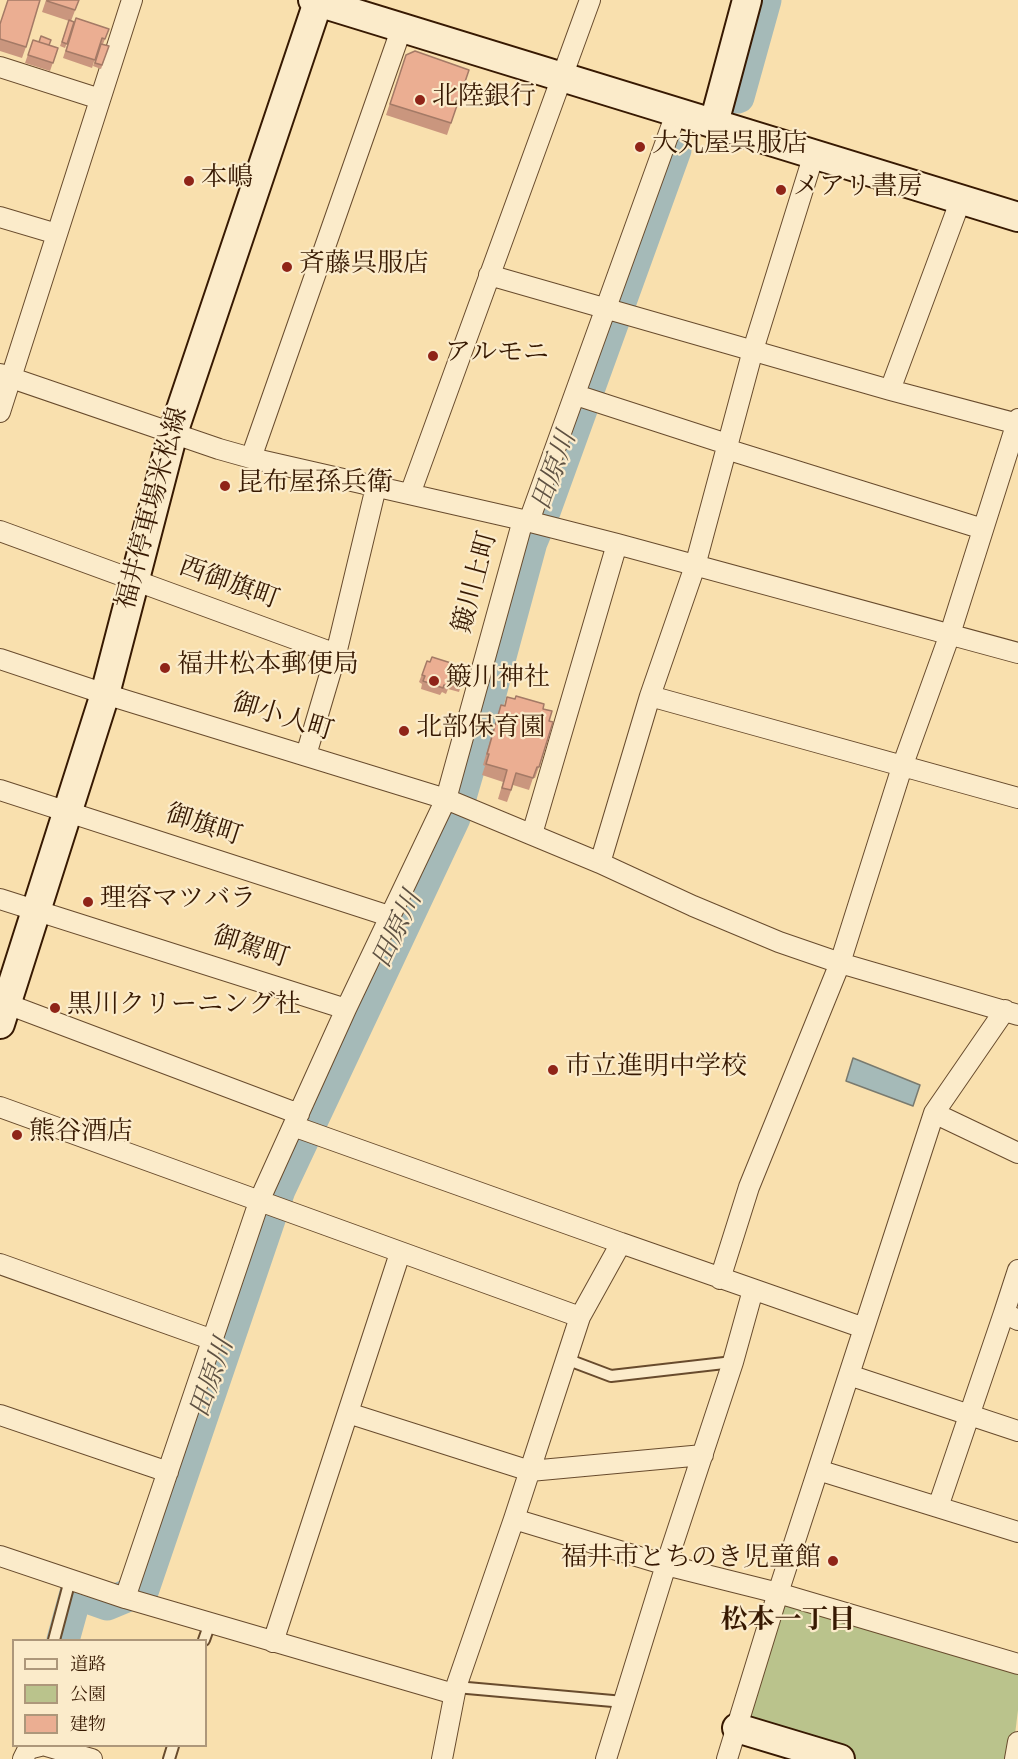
<!DOCTYPE html>
<html>
<head>
<meta charset="utf-8">
<style>
	body { margin:0 }
	#map { position:relative; width:1018px; height:1759px; overflow:hidden; background:#f9e0ae; font-family:"Sorts Mill Goudy","Noto Serif JP",serif }
	canvas { display:block }
	.legend { position:absolute; left:12px; top:1639px; width:195px; height:108px; box-sizing:border-box; background:#fbebca; border:2px solid #ad977a; margin:0; padding:8px 10px; list-style:none; font-size:18px; color:#371902 }
	.legend li { display:flex; align-items:center; gap:12px; height:30px }
	.legend b { width:30px; border:2px solid #ad977a }
</style>
</head>
<body>
<div id="map">
<canvas width="1018" height="1759"></canvas>
<ul class="legend">
<li><b style="height:8px;background:#fbebca"></b>道路</li>
<li><b style="height:16px;background:#bac38c"></b>公園</li>
<li><b style="height:16px;background:#ebae92"></b>建物</li>
</ul>
</div>
<script>
const c = document.querySelector('canvas').getContext('2d');
c.lineJoin = 'round';
function fillPath(path, color) { c.fillStyle = color; c.fill(path, 'evenodd'); }
function trace(path, color, width, dash) { c.strokeStyle = color; c.lineWidth = width; c.lineCap = dash ? 'butt' : 'round'; c.setLineDash(dash || []); c.stroke(path); }
function write(font, color, halo, rows, align = 'center') {
  c.font = font + ' "Sorts Mill Goudy","Noto Serif JP",serif'; c.lineWidth = 4.5; c.setLineDash([]); c.textBaseline = 'middle'; c.strokeStyle = halo; c.fillStyle = color; for (const [text, x, y, turn = 0] of rows) {
    c.save(); c.translate(x, y); c.rotate((+turn || 0) * Math.PI / 180); c.textAlign = isNaN(turn) ? turn : align; if (halo) c.strokeText(text, 0, 0); c.fillText(text, 0, 0); c.restore();
  }
}
const green = new Path2D(`
	M778,1593L1018,1664V1710L1012,1759H840L737,1728Z`);
const water = new Path2D(`
	M853,1058L920,1085L913,1106L846,1081Z`);
const river = new Path2D(`
	M738,97L765,0
	M63,1640L76,1593L107,1604L143,1589L279,1190L454,818L488,701L531,542L545,509L675,150`);
const lane = new Path2D(`
	M566,1359L611,1376L733,1362
	M54,1640L70,1580
	M204,1640L210,1623
	M456,1687L624,1702
	M169,1759L173,1746`);
const street = new Path2D(`
	M0,67L100,99
	M0,217L57,234
	M489,275L890,390L1018,424
	M0,374L219,449L251,458L523,520L617,544L1018,653
	M890,390L961,199
	M576,395L727,444
	M0,412L132,0
	M726,449L983,529
	M251,458L402,27
	M410,494L590,0
	M529,521L677,111
	M0,531L336,654
	M0,659L105,694L446,799L600,863L693,906L779,942L840,963L1018,1015
	M650,696L1018,798
	M306,755L336,654L376,487
	M0,790L389,916
	M532,834L617,544
	M600,863L650,696L695,566L753,350L814,154
	M0,899L346,1009
	M7,1004L299,1114
	M0,1107C194,1176 386,1248 580,1317
	M934,1113L1018,1153
	M293,1126L621,1243
	M0,1264L213,1340
	M1018,1270L1004,1313L1018,1320
	M720,1279L749,1187L840,963L902,767L950,634L1018,419
	M849,1375L1018,1431
	M348,1413L530,1471L703,1455
	M0,1415L168,1472
	M818,1470L1018,1532
	M938,1507L1004,1313
	M514,1519L666,1565L778,1593L1018,1664
	M0,1556L125,1598L454,1694
	M125,1598L260,1199L346,1009L446,799L523,520
	M273,1642L400,1253
	M46,1746L92,1759
	M23,1759L28,1749L40,1746
	M442,1759L456,1687L514,1519L580,1317L621,1243L864,1328
	M606,1759L666,1565L733,1362L753,1290
	M727,1759L778,1593L934,1113L1005,1010
	M1015,1759L1018,1742`);
const secondary = new Path2D(`
	M319,0L318,2L1018,217
	M714,123L747,0
	M0,1024L105,694L173,433L318,2L313,0
	M737,1728L840,1759`);
const wall = new Path2D(`
	M46,0H79L71,21L74,22L65,48L60,46L69,21L42,12Z
	M76,18L109,29L103,44L109,46L101,69L93,66L100,46H99L92,68L63,58Z
	M0,24L26,47L22,58L0,51Z
	M33,40L58,48L50,71L25,63Z
	M406,55L469,70L447,135L386,115Z
	M427,661L450,667L453,672L464,676L459,692L448,689L446,694L442,692L440,695L421,689L422,684L419,682Z
	M507,697L543,709L549,721L539,767L535,778H533L529,790L513,785L507,802L498,799L503,782L482,775L485,766L483,765L497,716L501,705L504,706Z`);
const building = new Path2D(`
	M8,0H40L26,47L0,39V24Z
	M47,0H79L75,10L47,1Z
	M76,18L109,29L105,39L102,38L95,60L66,51Z
	M69,20L74,22L67,44L62,42Z
	M41,36L51,40L49,45L39,42Z
	M33,40L58,48L53,63L28,55Z
	M101,44L109,46L102,65L95,63Z
	M415,51L469,70L451,123L390,104L406,55Z
	M432,657L451,663L450,667L455,669L453,672L464,676L462,684L451,681L449,686L444,685L443,688L423,681L425,676L422,675L427,661L430,662Z
	M516,696L544,704L543,709L552,711L549,721L553,722L539,767H537L533,778L516,773L511,790L502,788L507,770L486,764L489,754H487L501,705L505,706L507,697L515,699Z`);
const markers = [
	[420,100,6,"#8f2418"],
	[640,147,6,"#8f2418"],
	[189,181,6,"#8f2418"],
	[781,190,6,"#8f2418"],
	[287,267,6,"#8f2418"],
	[433,356,6,"#8f2418"],
	[225,486,6,"#8f2418"],
	[165,668,6,"#8f2418"],
	[434,681,6,"#8f2418"],
	[404,731,6,"#8f2418"],
	[88,902,6,"#8f2418"],
	[55,1008,6,"#8f2418"],
	[553,1070,6,"#8f2418"],
	[17,1135,6,"#8f2418"],
	[833,1561,6,"#8f2418"]
];
const poiNames = [
	["北陸銀行",432,100],
	["大丸屋呉服店",652,147],
	["本嶋",201,181],
	["メアリ書房",793,190],
	["斉藤呉服店",299,267],
	["アルモニ",445,356],
	["昆布屋孫兵衛",237,486],
	["福井松本郵便局",177,668],
	["簸川神社",446,681],
	["北部保育園",416,731],
	["理容マツバラ",100,902],
	["黒川クリーニング社",67,1008],
	["市立進明中学校",565,1070],
	["熊谷酒店",29,1135],
	["福井市とちのき児童館",821,1561,"right"]
];
const streetNames = [
	["福井停車場米松線",155,509,-75],
	["簸川上町",478,583,-75],
	["西御旗町",228,586,20],
	["御小人町",282,720,17],
	["御旗町",203,828,18],
	["御駕町",250,950,18]
];
const waterNames = [
	["田原川",557,472,-70],
	["田原川",400,931,-65],
	["田原川",215,1379,-71]
];
const neighbourhoodNames = [
	["松本一丁目",788,1623]
];
fillPath(green, '#bac38c');
fillPath(water, '#a5bab8');
trace(water, '#797a6f', 1.5);
trace(river, '#a5bab8', 33);
trace(lane, '#684b2d', 14);
trace(street, '#684b2d', 22);
trace(secondary, '#371902', 32);
trace(lane, '#fbebca', 10);
trace(street, '#fbebca', 20);
trace(secondary, '#fbebca', 28);
fillPath(wall, '#ca967e');
fillPath(building, '#ebae92');
trace(building, '#a47a66', 1.5);
for (const [x, y, r, color] of markers) { const dot = new Path2D(); dot.arc(x, y, r, 0, 2 * Math.PI); c.fillStyle = color; c.fill(dot); trace(dot, '#fbebca', 2); }
write('26px', '#371902', '#fbebca', poiNames, 'left');
write('26px', '#371902', '#fbebca', streetNames);
write('italic 27px', '#5e5142', '#fbebca', waterNames);
write('bold 27px', '#371902', '#fbebca', neighbourhoodNames);
</script>
</body>
</html>
